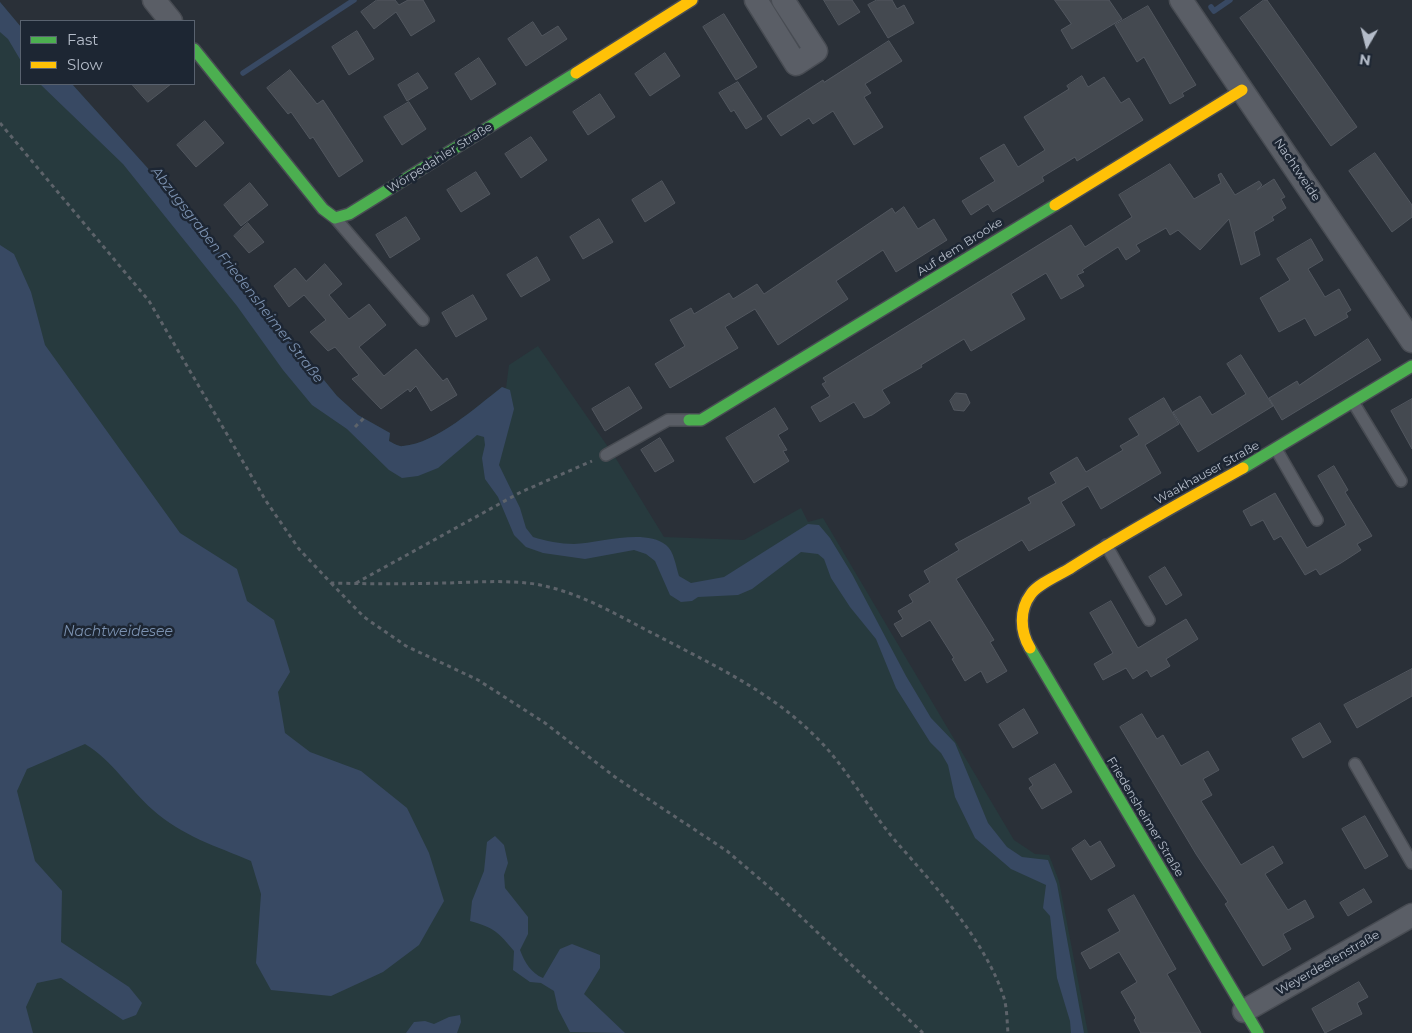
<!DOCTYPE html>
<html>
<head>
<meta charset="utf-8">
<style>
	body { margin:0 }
	#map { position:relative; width:1412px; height:1033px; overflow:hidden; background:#2a3038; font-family:Montserrat,sans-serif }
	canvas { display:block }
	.legend { position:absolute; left:20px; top:20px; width:175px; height:65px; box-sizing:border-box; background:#1d2633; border:1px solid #59626f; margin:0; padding:6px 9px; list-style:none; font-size:15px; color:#b4bcc9 }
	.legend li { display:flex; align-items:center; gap:10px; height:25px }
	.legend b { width:25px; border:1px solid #59626f }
	.north { position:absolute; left:1342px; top:20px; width:50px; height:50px; -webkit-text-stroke:4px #1d2633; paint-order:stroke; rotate:188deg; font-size:14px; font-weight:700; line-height:20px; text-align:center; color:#b4bcc9 }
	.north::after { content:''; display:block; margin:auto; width:18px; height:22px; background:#b4bcc9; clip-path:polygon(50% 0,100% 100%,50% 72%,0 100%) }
</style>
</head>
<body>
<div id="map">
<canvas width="1412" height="1033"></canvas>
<ul class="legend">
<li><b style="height:6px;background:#4caf50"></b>Fast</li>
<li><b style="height:6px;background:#ffc107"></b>Slow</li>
</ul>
<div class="north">N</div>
</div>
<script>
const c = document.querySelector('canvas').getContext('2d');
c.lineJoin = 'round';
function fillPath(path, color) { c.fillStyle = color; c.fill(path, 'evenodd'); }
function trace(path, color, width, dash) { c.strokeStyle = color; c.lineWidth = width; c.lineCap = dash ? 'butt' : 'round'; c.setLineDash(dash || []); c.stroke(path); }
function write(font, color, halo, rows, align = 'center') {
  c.font = font + ' Montserrat,sans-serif'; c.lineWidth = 5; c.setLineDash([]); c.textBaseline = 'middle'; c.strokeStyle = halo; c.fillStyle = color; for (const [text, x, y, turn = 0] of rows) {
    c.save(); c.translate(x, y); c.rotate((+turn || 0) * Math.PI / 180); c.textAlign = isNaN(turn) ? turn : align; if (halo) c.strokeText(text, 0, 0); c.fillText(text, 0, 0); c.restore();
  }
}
const green = new Path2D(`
	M0,2L21,27V84H72L180,204L337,396L358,415L390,433L389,441C393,443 399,447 403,446C437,443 476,407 502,387L506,388L509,365L538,346L615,457L664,537L744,540L801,508L808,522L823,518L1014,840L1035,854L1049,855L1059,881L1088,1033H0Z`);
const water = new Path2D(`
	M0,2L21,27V61L8,39L0,32Z
	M40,84H72L180,204L337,396L358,415L390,433L389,441C393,443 399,447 403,446C437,443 476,407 502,387L510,390L514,409L499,465L520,508L526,528L533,537C546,541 560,544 574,544C599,543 645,528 666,545C674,551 676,567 679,576L691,583L724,577L808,524L819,525L830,538L852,574L906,676L931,718L955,743L988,823L1007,847L1022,857L1048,860L1057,884L1084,1033H1071L1070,1021L1057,978L1050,916L1043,908L1046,885L1011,869L975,838L955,797L948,765L941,753L930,742L896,688L876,639L850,607L831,578L824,559L818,554L801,552L752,589L738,595L698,597L692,601L681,602L670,595L655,561L646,554L634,550L585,559L543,553L526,547L514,535L498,497L485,479L482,458L485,445L484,437L477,435L438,468L418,476L402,478L389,470L347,429L312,405L283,370L237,306L123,164Z
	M0,245L14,254L31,292L45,345L180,533L237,569L247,601L274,620L290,672L278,692L285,733L310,752L361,771L407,808L429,853L444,901L419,945L383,972L331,996L271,990L256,963L261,894L251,861C216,846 182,836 153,810C129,789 113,761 85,744L27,769L17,791L35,861L62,891L61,942L129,987L142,1003L136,1015L123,1020L61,978L37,983L26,1007L33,1033H0Z
	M495,836L504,845L508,863L504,875L505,888L528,917V934L520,950C525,963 531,973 543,978L560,949L572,944L600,955V968L584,994L625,1033L570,1032L558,1009L554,991L541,983L530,982L513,970L514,951C498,932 495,928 470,921L472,901L484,871L487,842Z
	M460,1015L461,1022L457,1033H406L414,1022L425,1021L434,1024L449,1017Z`);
const stream = new Path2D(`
	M1211,7L1214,11L1230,0
	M243,73L354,0`);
const building = new Path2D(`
	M377,0H395L399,5L408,0H423L435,21L411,36L396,12L374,29L361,12Z
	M824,0H852L860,12L839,25Z
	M877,0H892L897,9L904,5L914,23L888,38L868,5Z
	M1055,0H1109L1122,19L1072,49L1061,30L1071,24Z
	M1264,0H1267L1357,127L1331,146L1240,18Z
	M1148,6L1196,85L1182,93L1184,96L1170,104L1144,57L1137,62L1115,25Z
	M724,14L757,67L736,80L703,27Z
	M533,22L542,36L558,26L567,39L526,66L508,39Z
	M357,31L374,59L349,75L332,47Z
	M889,41L902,61L865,84L871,93L864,97L883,127L854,145L833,111L813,124L809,118L781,136L767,116L823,80L824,82Z
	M665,53L680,76L650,96L635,74Z
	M479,58L496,84L471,100L455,74Z
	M290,70L317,104L323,100L363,161L339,177L313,137L310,139L291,112L288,114L267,88Z
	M418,73L428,88L407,101L398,85Z
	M1082,76L1088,87L1104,77L1121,103L1129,98L1143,120L1077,161L1075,157L1042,177L1044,181L993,212L988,204L971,215L962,201L995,181L980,158L1004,144L1018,167L1045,150L1024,117L1069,89L1067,86Z
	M738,82L762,119L746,129L734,110L731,112L719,93Z
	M132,84H171L148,102Z
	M600,94L615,117L588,135L573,112Z
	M409,102L426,129L402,145L384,117Z
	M205,121L224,143L196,167L177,145Z
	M531,137L547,160L521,178L505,154Z
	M1375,153L1412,205V217L1392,232L1349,171Z
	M1170,164L1194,199L1221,183L1218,175L1221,173L1235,195L1259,181L1262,185L1257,190L1274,179L1285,197L1281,199L1286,208L1272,217L1274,220L1254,232L1260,255L1241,265L1229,219L1200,250L1178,230L1170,235L1166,228L1136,245L1140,251L1126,260L1118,247L1082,270L1084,272L1077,275L1084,286L1061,299L1046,273L1011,294L1025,319L971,351L964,339L921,365L922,367L882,390L890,403L872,415L864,418L854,402L820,422L811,407L830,396L822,384L826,382L823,378L1071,225L1085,247L1132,217L1119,195Z
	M476,172L490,194L461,212L447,190Z
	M662,181L675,203L645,222L632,200Z
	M250,183L268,205L241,226L224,205Z
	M904,207L918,229L934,219L947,240L896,272L883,250L836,281L848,299L778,345L755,309L725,327L738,348L670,388L655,364L685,346L670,320L691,308L694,314L729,293L733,299L757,284L764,294L892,208L895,213Z
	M406,217L420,239L390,258L376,235Z
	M599,219L613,242L583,259L570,237Z
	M248,223L264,242L249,253L234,236Z
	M1311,239L1323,260L1308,269L1325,297L1339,289L1351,310L1346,313L1348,317L1315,336L1305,318L1279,332L1260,298L1290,280L1277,259Z
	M537,257L550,280L521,297L507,275Z
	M325,264L342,284L329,295L349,319L369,304L386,325L359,347L384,376L416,349L443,381L447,378L457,395L431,411L416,386L410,392L408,389L381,409L352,379L359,375L335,347L328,351L310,332L326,320L304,295L289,307L274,286L295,268L306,281Z
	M473,295L487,319L456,337L442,313Z
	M1368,339L1381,360L1282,420L1269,398L1297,381L1299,385Z
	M1241,355L1273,406L1198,452L1173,412L1200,396L1212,415L1246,394L1227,364Z
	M629,387L642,408L605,431L592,409Z
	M956,393L966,394L970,403L964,411L954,410L950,401Z
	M1164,398L1179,424L1145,445L1161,473L1101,509L1088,486L1061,502L1075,525L1029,551L1022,540L956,579L994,640L990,642L1007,671L987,683L981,671L965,681L952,659L954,658L930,620L902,637L894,624L903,619L898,611L913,602L909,595L930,582L924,571L959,550L955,544L1031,503L1028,498L1056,483L1050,473L1077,457L1086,472L1123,450L1120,446L1139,435L1129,419Z
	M1412,399V449L1391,411Z
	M775,408L788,429L778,435L787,450L783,451L789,461L754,483L726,438Z
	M660,438L674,461L655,472L641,450Z
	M1334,466L1348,490L1345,492L1372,536L1357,544L1361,550L1341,563L1320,575L1316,569L1305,575L1281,536L1274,540L1263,520L1251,526L1243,511L1275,493L1307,548L1346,525L1318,476Z
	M1165,567L1182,595L1166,605L1149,577Z
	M1111,601L1138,648L1186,619L1198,639L1166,659L1170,666L1151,677L1147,670L1133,679L1126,668L1103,680L1094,664L1113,653L1090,613Z
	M1412,669V696L1357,728L1344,705Z
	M1024,709L1038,733L1013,748L999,725Z
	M1142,714L1157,739L1163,735L1181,766L1208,751L1219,770L1203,779L1212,795L1201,801L1241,865L1273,846L1283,863L1265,874L1288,910L1305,900L1314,917L1283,934L1291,949L1263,966L1225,904L1228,902L1196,854L1120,727Z
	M1320,723L1331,742L1303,758L1292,739Z
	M1055,764L1072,792L1042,809L1029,788L1033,785L1029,779Z
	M1365,816L1388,856L1365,869L1342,829Z
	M1085,840L1090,847L1100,841L1115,866L1091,880L1072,849Z
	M1364,889L1372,902L1348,916L1340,903Z
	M1134,895L1176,969L1167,974L1201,1033H1141L1134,1020L1136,1018L1121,992L1137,982L1119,952L1090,969L1081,953L1120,931L1108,910Z
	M1359,982L1368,997L1357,1003L1362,1014L1325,1033L1312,1009Z`);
const path = new Path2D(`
	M0,123L149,301L266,501L299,549L331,583C370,584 408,584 447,583C476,582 506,580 535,584C581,592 618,616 658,636C713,665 770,691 815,736C848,768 868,810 899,845C937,888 986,942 1004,998C1007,1008 1007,1022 1008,1033
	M355,427L365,417
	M331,583L364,617L406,646L478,680L545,723L615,777L727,851L775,892L923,1033
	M356,583L521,492L592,461`);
const lane = new Path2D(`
	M336,219L423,320
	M1353,402L1401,481
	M1276,449L1317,520
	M606,455L668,420H689
	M1106,545L1149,620
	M1355,764L1412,863`);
const street = new Path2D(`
	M154,0L171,21
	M756,0L796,64L816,51L783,0
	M1181,0L1412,341
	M1244,1011L1412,915`);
const fast = new Path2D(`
	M194,49L323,209L335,218L349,214L576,73
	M689,420H701L1055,205
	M1243,468L1412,366
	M1030,648L1258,1033`);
const slow = new Path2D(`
	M576,73L692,0
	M1055,205L1242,90
	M1030,648C1020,631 1019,610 1031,594C1038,584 1057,576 1069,569C1125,533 1184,501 1243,468`);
const streetNames = [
	["Wörpedahler Straße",440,158,-32],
	["Nachtweide",1297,170,56],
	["Auf dem Brooke",960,247,-32],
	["Waakhauser Straße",1207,473,-29],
	["Friedensheimer Straße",1145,817,59],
	["Weyerdeelenstraße",1328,963,-30]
];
const waterNames = [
	["Abzugsgraben Friedensheimer Straße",237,275,52],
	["Nachtweidesee",118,632]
];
fillPath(green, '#273a3e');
fillPath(water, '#384963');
trace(stream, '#384963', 5.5);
fillPath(building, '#444950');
trace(building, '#52575f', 1);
trace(lane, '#484c53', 14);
trace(street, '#484c53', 25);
trace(fast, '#484c53', 14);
trace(slow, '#484c53', 14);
trace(path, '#5d636a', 3, [4, 4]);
trace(lane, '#5a5e66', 11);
trace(street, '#5a5e66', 22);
trace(fast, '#4caf50', 11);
trace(slow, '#ffc107', 11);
write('12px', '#b4bcc9', '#1d2633', streetNames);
write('italic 14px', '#7c92b1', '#1d2633', waterNames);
</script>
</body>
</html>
